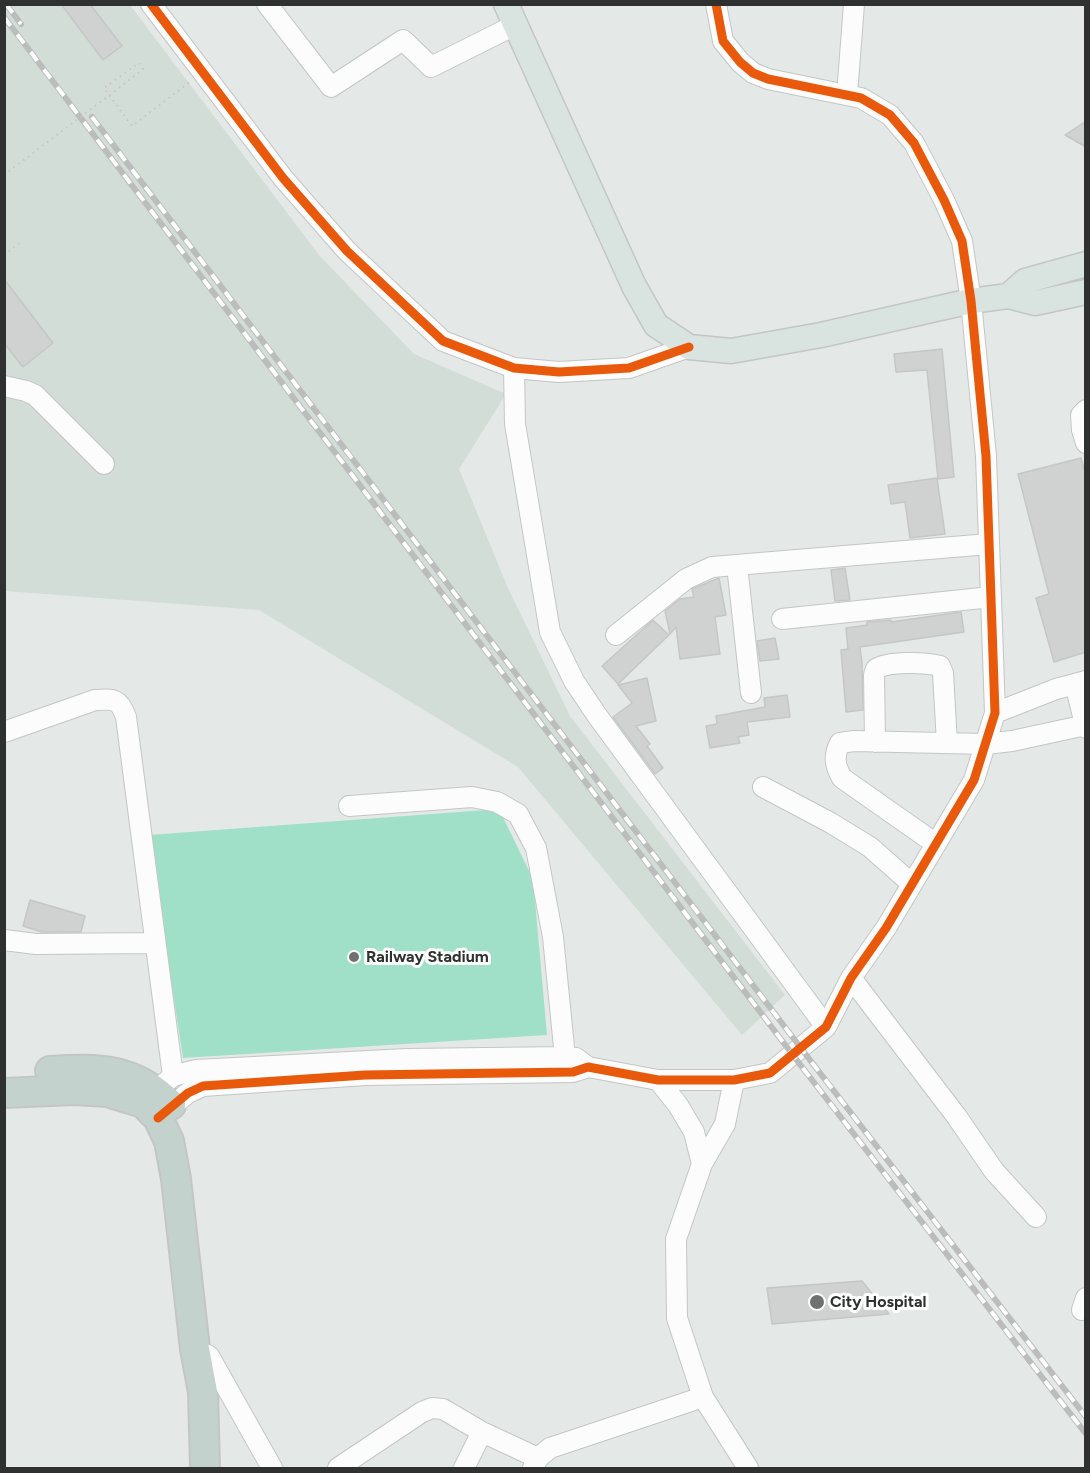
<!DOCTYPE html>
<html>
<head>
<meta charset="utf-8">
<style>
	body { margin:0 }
	#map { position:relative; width:1090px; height:1473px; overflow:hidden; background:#e4e9e7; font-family:Figtree,sans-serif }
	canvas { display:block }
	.frame { position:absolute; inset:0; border:6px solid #2e3130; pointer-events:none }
</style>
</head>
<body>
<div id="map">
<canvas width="1090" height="1473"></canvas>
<div class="frame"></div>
</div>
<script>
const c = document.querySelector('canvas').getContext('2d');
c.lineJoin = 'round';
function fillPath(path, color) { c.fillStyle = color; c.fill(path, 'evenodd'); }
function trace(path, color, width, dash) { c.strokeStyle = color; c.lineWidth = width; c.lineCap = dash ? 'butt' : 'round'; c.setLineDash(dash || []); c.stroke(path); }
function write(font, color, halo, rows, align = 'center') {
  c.font = font + ' Figtree,sans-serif'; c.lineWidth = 6; c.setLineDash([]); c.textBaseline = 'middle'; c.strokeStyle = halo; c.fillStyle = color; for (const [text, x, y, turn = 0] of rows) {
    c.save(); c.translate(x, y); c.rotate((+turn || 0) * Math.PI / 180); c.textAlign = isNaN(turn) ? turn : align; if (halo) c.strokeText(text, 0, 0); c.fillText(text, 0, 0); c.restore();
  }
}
const built = new Path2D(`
	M4,5H130L319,255L414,354L506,394L459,469L508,588L570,716L785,995L742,1035L518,767L259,610L5,591Z`);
const green = new Path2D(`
	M499,809L533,879L547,1035L183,1058L149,835Z`);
const building = new Path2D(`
	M61,4H90L122,46L103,60Z
	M1086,121V147L1065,135Z
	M4,279L53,343L23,367L4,343Z
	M942,349L954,477L938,479L927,370L896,372L894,354Z
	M1081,458L1086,476V652L1054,662L1036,598L1049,594L1018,474Z
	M937,478L945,534L910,538L905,502L891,504L888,485Z
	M845,568L850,600L835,601L831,570Z
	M719,578L726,615L715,617L720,654L680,659L676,627L670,634L665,611L680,599L694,597L692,589Z
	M961,612L964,632L860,647L862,663L863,710L846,712L841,650L848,649L846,628L867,625V622L891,620V622Z
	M653,620L669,635L618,684L602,666Z
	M775,638L779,659L760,661L757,641Z
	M647,678L656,721L636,726L650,744L647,746L663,768L655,774L613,717L632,703L618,685Z
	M787,695L790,717L747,722L749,735L738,737L740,743L710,748L706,726L717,724L716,716L765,707L764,698Z
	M30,900L85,916L81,932H42L23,926Z
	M862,1281L889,1314L772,1324L767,1288Z`);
const path = new Path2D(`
	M119,88L143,69L139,63L104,88L132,126L191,81
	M4,255L20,243`);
const minor = new Path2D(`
	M151,4L283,178L347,251L443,341L514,368L559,372L629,368L689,347
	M267,4L331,87L403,40L431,67L515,25
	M847,95L854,4
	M514,368L515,424L550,632L574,681L596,714L826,1027
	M4,386L26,391L35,395L104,464
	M1086,410L1081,415L1082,430L1086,443
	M737,565L751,693
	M782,619L991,597
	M616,635L686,579L712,567L989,544
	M1075,684L1086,728
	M995,713L1056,689L1086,681
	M4,732L95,700C114,699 119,698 126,717L173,1076
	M875,742L874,675L876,669C888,661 925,662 940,666L943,673L947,743
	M763,787L831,823L870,847L912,884
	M349,806L472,797L497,802L518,814L536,848L553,937L565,1057
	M936,844L842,778C835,766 833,756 840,743L854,741L986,744L1012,741L1086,725
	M4,940L36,944L155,943
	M851,978L957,1117L994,1171L1036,1217
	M658,1080L678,1105L694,1132L702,1164
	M734,1080L725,1124L702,1164L676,1239L677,1318L703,1397L748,1468
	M165,1083L173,1076L196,1070L407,1059L565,1057L576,1058L588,1067
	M162,1114L188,1093L203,1086L365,1075L573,1072L588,1067L658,1080H734L770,1073L826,1027L851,978L886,928L974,780L995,713L986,456L971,301L962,241L944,200L914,143L890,115L861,98L768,79L753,73L740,62L723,41L716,4
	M1082,1310L1086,1298
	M195,1349L209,1356L272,1468
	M338,1468L422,1412L432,1408L443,1409L482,1432L538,1458
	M464,1468L482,1432
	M533,1468L538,1458L550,1448L703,1397`);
const major = new Path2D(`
	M506,4L634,286L656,325L689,347L731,351L821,335L971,301L1008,296L1035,303L1086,292
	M1008,296L1025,281L1086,264`);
const highway = new Path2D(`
	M50,1071C100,1068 134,1068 171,1105
	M4,1093L74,1090L107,1092L143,1103L158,1118L169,1141L176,1179L195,1349L203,1392L205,1468`);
const rail = new Path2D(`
	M6,4L21,24
	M4,17L802,1067L1086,1434
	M92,117L810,1060L1086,1417`);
const pathBridge = new Path2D(`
	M4,175L119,88`);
const cycleway = new Path2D(`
	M151,4L283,178L347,251L443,341L514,368L559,372L629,368L689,347
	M158,1118L188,1093L203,1086L365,1075L573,1072L588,1067L658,1080H734L770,1073L826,1027L851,978L886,928L974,780L995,713L986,456L971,301L962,241L944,200L914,143L890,115L861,98L768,79L753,73L740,62L723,41L716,4`);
const markers = [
	[354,957,6,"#6e7170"],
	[817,1302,8,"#6e7170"]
];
const poiNames = [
	["Railway Stadium",366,957],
	["City Hospital",830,1302]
];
fillPath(built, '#d2ddd8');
fillPath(green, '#a1e0c8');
fillPath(building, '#cfd2d1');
trace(building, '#c4c7c6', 1.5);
trace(minor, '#c3c6c5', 22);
trace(major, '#c4c6c5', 27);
trace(highway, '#c4c6c5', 32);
trace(path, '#c5c7c5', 2, [1.5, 4.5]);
trace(minor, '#fbfcfb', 20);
trace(major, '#d9e3df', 24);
trace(highway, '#c3d2cd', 28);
trace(rail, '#bbbdbc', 6);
trace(rail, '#fff', 4, [11]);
trace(pathBridge, '#c5c7c5', 2, [1.5, 4.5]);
trace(cycleway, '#e8590c', 9);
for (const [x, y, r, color] of markers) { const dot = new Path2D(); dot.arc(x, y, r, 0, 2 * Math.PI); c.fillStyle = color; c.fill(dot); trace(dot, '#fff', 2); }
write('bold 16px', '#2e3130', '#fff', poiNames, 'left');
</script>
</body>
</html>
